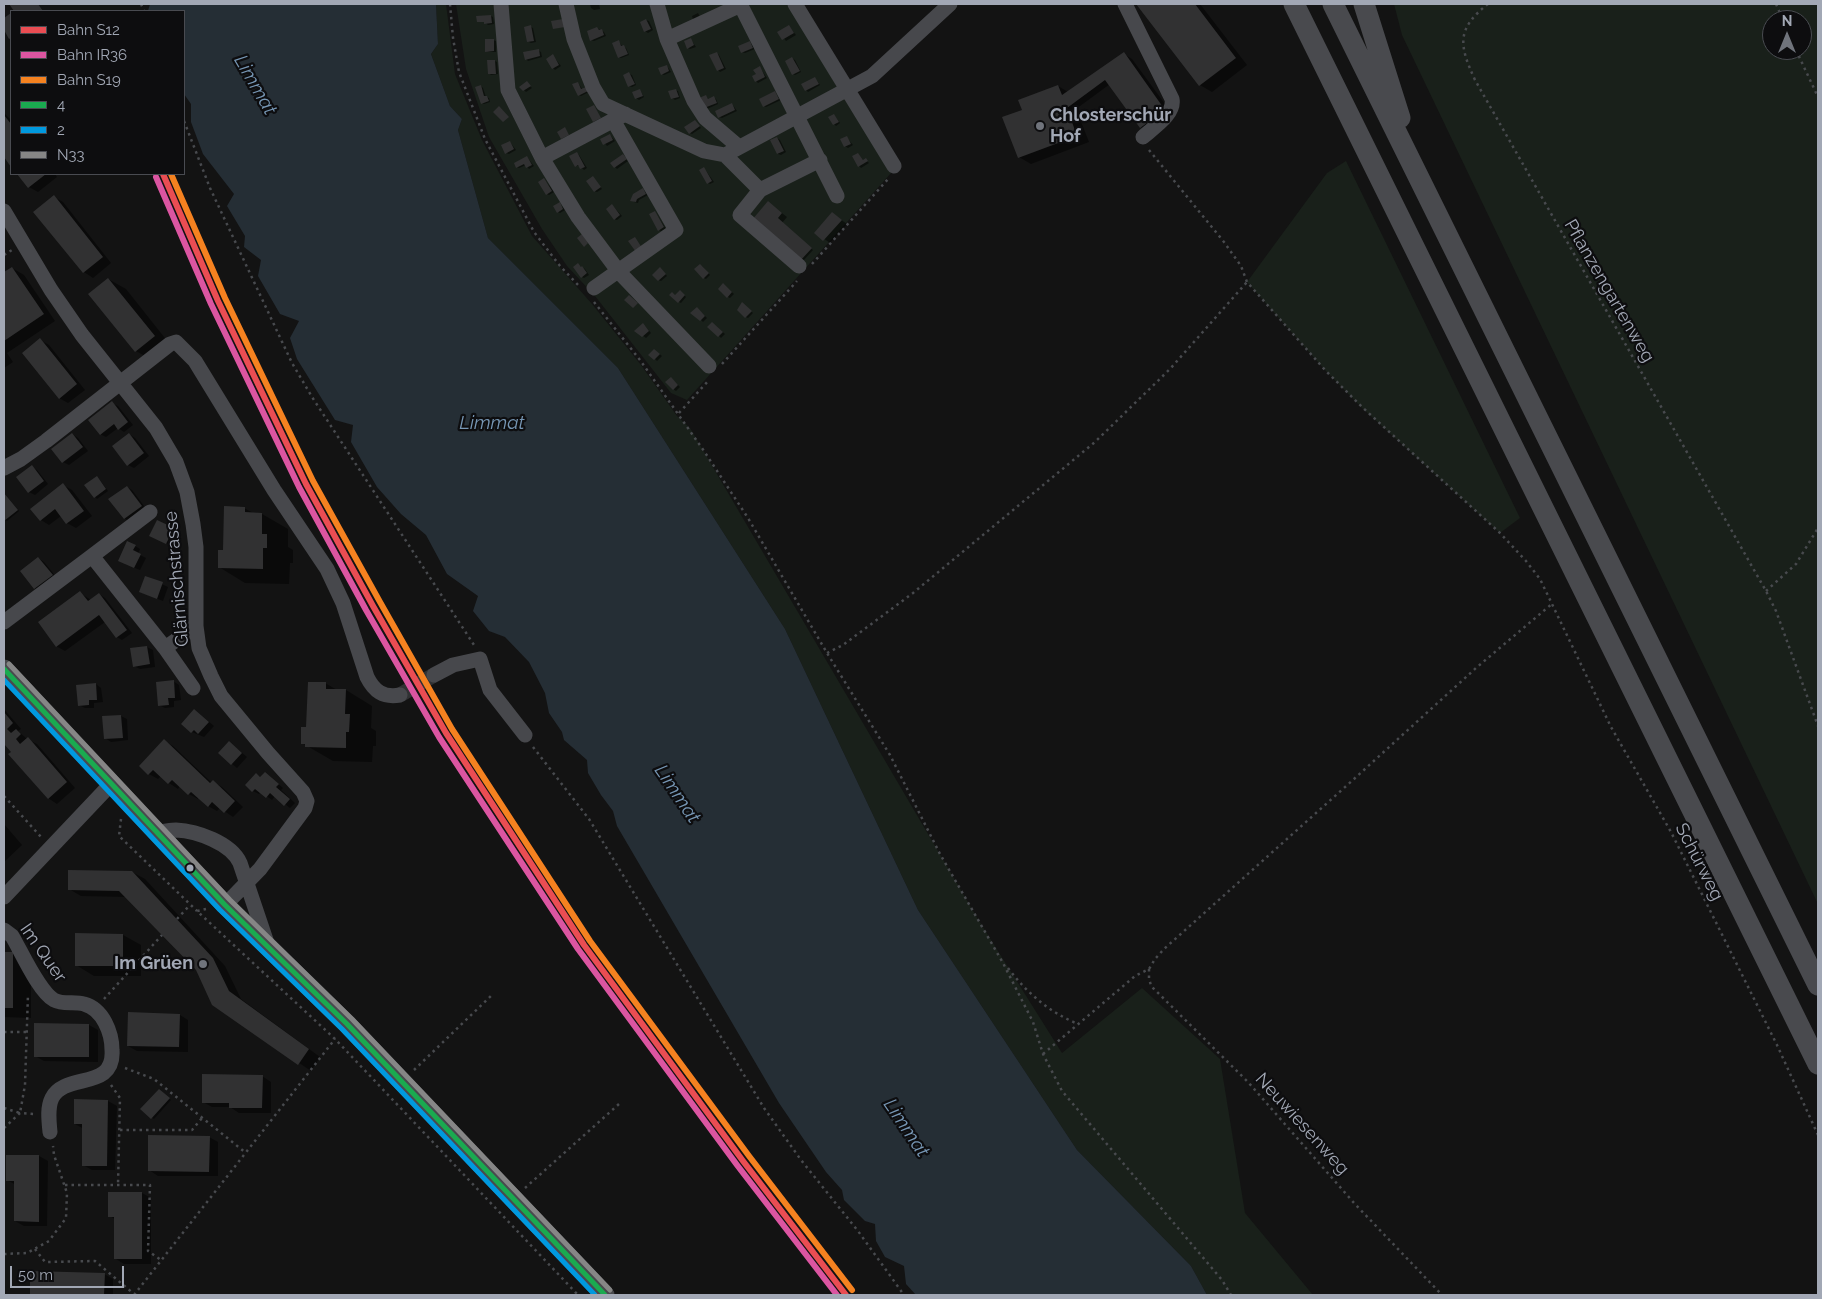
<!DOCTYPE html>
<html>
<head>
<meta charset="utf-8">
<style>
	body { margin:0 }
	#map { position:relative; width:1822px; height:1299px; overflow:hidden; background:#131313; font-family:Raleway,sans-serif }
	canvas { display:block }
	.frame { position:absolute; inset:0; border:5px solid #a2a8b5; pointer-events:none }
	.legend { position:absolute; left:10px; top:10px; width:175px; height:165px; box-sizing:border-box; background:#0d0d0f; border:1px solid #494b51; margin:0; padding:6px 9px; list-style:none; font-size:15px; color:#a2a8b5 }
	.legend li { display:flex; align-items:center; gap:10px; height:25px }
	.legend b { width:25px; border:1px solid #494b51 }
	.north { position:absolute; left:1762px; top:10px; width:50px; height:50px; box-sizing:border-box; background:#0d0d0f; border:1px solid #494b51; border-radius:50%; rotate:0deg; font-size:14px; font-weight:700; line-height:20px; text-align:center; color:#a2a8b5 }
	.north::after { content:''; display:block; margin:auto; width:18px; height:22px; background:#70747c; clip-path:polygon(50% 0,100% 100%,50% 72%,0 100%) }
	.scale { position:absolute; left:10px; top:1266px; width:114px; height:22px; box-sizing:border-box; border:2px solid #a2a8b5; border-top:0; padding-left:6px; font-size:15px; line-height:18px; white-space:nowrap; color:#a2a8b5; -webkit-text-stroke:4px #0d0d0f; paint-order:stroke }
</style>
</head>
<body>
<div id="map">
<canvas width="1822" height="1299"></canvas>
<div class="frame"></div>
<ul class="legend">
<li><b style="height:6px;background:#ea4d53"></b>Bahn S12</li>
<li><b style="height:6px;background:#db55a1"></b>Bahn IR36</li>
<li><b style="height:6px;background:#f58220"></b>Bahn S19</li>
<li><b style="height:6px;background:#1aaa50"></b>4</li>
<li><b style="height:6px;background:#0099df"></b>2</li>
<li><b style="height:6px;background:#868686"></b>N33</li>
</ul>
<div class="north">N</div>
<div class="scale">50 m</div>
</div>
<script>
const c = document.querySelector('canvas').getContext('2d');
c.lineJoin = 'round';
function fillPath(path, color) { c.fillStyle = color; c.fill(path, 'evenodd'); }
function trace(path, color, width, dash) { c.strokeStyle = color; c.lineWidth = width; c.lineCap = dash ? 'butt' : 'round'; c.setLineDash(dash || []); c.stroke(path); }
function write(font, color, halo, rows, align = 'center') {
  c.font = font + ' Raleway,sans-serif'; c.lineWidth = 4.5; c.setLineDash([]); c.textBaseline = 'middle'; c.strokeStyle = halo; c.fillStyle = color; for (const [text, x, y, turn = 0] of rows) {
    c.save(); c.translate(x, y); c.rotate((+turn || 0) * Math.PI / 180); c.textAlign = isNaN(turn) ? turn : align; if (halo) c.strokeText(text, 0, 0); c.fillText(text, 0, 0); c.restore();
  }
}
const green = new Path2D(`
	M436,4H446L455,74L482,140L532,236L592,304L641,365L677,416L690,428L979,921L1062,1053L1142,988L1220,1059L1245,1213L1313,1295H1207L1191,1266L1077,1150L918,910L785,629L618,368L488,238L458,130L462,119L450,106L431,54L438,44Z
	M456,4H791L837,87L892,172L687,400L671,393L595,296L567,266L542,229L489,137L466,69Z
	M1394,4H1818V904L1402,35ZM1772,20H1802V50H1772Z
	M1346,161L1520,518L1500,533L1362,408L1325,370L1247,282L1327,173Z`);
const water = new Path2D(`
	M150,4H436L438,44L431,54L450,106L462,119L458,130L488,238L618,368L785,629L918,910L1077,1150L1191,1266L1207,1295H916L906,1284L904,1266L885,1257L876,1241L875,1224L865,1221L844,1200L842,1190L826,1172L779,1103L617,826L613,811L601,795L588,773L587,760L564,740L562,732L549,713L545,693L529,662L505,637L489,631L473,611L478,596L447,574L426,535L401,514L377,487L351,442L353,425L335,420L297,359L290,338L299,321L280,314L258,276L261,260L244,247L245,236L227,206L234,194L203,154L191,122V104L184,94V11H148Z`);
const shadow = new Path2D(`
	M11,4H38L43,11H16Z
	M590,4H599L600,9L594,10L591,8Z
	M1138,4H1200L1247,65L1212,92L1200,85Z
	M698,13L702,21L694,22L692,16Z
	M491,16L493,17L494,24L488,25L485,22H478Z
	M646,20L649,21L653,30L648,33L645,31Z
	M531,27L533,28L536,42L531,43L529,42Z
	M789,27L796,35L786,41L779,32Z
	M597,28L604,32L606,36L594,41L591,40Z
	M493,40L496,41V52H489L487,51Z
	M691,40L696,47L690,49L688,48Z
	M619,42L623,47L626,48L629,55L621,58L619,57Z
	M750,42L755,49L745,53L742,52Z
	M538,50L541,52L542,57L528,61L526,59Z
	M717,53L719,55L726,69L720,72L718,70Z
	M1124,54L1132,59L1173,115L1150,132L1141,127L1110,84L1076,109L1089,142L1031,164L1019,157L1024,110L1058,86L1068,92Z
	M553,56L561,66L555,70L553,68Z
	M792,58L795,60L801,72L795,75L793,74Z
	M495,61L497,62L498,74L491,75L489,73Z
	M667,66L671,72L664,75L662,74Z
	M760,68L767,78L758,83L756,81Z
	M629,74L632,75L636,85L632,87L629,86Z
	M815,78L820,85L808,92L806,90Z
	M527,83L532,88L526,92L524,90Z
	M578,83L583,90L589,92L581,96L579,95Z
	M481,86L483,88L486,97L489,98L490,102L484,104L482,103Z
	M640,90L644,97L639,100L636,98Z
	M675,90L678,91L680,98L675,100L672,98Z
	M775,93L781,100L766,107L764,106Z
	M706,96L709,100L714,98L716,99L718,104L707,109L705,108Z
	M732,104L737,111L722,118L719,117Z
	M4,113L11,120V165L4,155Z
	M834,115L840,123L836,126L834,124Z
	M695,121L701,128L692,134L690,133Z
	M610,135L615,141L607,146L602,140Z
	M777,138L780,140L786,152L781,155L778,154L772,141Z
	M847,138L853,145L848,148L845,146Z
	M510,142L516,150L509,154L506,153Z
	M577,154L579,155L587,168L584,170L580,166H576Z
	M858,154L864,161L866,160L869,163L861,168L859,166Z
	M623,156L628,161L617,169L615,167Z
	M527,157L534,166L529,169L526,165L519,168L517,167Z
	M704,168L714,182L710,184L708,183Z
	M19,174H55L57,177L38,192L29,187Z
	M593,178L602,189L597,192L594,191Z
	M544,179L554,192L549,195L547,194Z
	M643,190L648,195L639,200L638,203L634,202Z
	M54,197L63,202L111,263L93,278L84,272L35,212Z
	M769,203L787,217L782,223L813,250L803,261Z
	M560,204L565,210L560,213L558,212Z
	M612,205L622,216L617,220L614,219Z
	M655,212L666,229L661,231L659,230Z
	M833,214L847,224L830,243L816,233Z
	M578,265L585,269L589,275L584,278L582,277Z
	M702,266L710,275L706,279L704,278Z
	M12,268L24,275L55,321L7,353L13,362L4,368V274Z
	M662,270L667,276L661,281L658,280Z
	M108,279L126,289L172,347L154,361L136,351Z
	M725,286L734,294L730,298L728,297Z
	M682,293L686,297L681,303L679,302Z
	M744,305L753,313L748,318L746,317Z
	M699,310L707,318L703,322L701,320Z
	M715,325L725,334L721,338L719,336Z
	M645,326L651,333L646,338L641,334Z
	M40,340L49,345L85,390L68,403L59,398Z
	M657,352L662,356L657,361L655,359Z
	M672,379L680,387L676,391L673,389Z
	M112,403L118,406L133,425L124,432L118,428L106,437L100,434Z
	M72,434L78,438L88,451L69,465L63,462L53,449Z
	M129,434L135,438L149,456L134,468L128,465Z
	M32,467L37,470L48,484L35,495L29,492Z
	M99,479L108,491L97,499L86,486Z
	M63,485L72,490L92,516L76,528L67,523L61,516L49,525L41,520Z
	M127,487L132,490L147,510L130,522L124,518Z
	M4,493L19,511L7,521L4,519Z
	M244,508L255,514H262L288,529V547L293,550V563H290L289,584L245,583L219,567L224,551Z
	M157,521L179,532L172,546L156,538Z
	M135,546L140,549L138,554L146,558L140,570L125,564Z
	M38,558L44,562L57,578L41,592L35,588L22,571Z
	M146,577L168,587L163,601L140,592Z
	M80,593L91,600L99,594L105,598L132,633L122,640L117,637L105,622L65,651L56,646Z
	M147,647L153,650L155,667L140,669L134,666Z
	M173,681L179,685L181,700L174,701V707L165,708L159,705Z
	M325,683L337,690H346L372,706L371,728L376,731V746H373L372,762L333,761L302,743Z
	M96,684L101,688L103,702L94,703V708H85L79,705Z
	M4,709L21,729L18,731L27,739L37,744L75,788L57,804L48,798L4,742Z
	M195,710L214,726L204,737L192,732Z
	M121,716L127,719L128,740L111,742L105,738L103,717Z
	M164,741L173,746L212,783L213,782L222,787L243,807L233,817L220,808L217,811L208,806L199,797L198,799L189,794L180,786L178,789L169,783L161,776L158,779L149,774L141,766Z
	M229,742L247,757L237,768L219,753Z
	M265,773L283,788L281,790L295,803L290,808L275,796L272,800L261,792L259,794L253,791L256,774L262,778Z
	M4,824L22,845L4,862Z
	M132,872L145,879L225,966L241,999L320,1057L311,1071L213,1004L198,970L127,897L81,896L69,889Z
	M123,935L141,945V976H94L76,965Z
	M4,953H13L31,964V1018L4,1017Z
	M180,1015L188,1020V1052L137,1051L128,1046Z
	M36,1025H89L98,1030V1062L44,1061L35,1056Z
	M262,1076L271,1082V1113H239L230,1107H212L203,1102Z
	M161,1092L171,1100L154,1119L142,1109Z
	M108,1101L117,1106L115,1170H92L83,1165L84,1129L75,1124Z
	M209,1137L218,1142V1176H158L149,1170Z
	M39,1156L48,1161L47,1226H24L15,1221L16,1185L7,1180Z
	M110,1193H142L151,1198V1264H124L116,1259V1220L110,1216Z
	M32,1273L104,1274L113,1279V1295H31Z`);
const building = new Path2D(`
	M9,4H38L43,11H14Z
	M1136,4H1195L1236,58L1199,86Z
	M11,13V38L9,39L4,30V18Z
	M491,15L492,23L484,24V22H477L476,16Z
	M563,19L565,27L553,29L551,21Z
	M646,19L651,29L644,32L640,22Z
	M531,25L534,41L527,42L524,27Z
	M789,25L794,33L782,40L777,32Z
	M597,27L599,30L602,29L604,35L590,41L587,31Z
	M691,38L694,45L687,49L684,41Z
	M485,39H494V51L485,52Z
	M619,40L621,46L624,45L628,54L618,58L612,43Z
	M750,41L753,48L741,53L738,46Z
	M539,49L540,56L525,60L523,52Z
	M717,52L724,68L717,71L709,55Z
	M1124,52L1165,110L1140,128L1105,80L1067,108L1077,136L1018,158L1002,117L1022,110L1018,100L1058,85L1062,95Z
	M553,54L559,65L552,69L546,59Z
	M792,57L800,71L792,75L785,61Z
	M487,60H495L496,74H488Z
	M667,65L669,71L661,75L658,68Z
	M760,66L765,77L755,82L752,76L756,74L753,70Z
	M629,72L635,84L628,87L623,75Z
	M815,77L819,84L805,91L801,84Z
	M527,81L531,86L523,91L519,87Z
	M578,82L581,89L586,87L588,91L578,96L572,84Z
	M481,85L484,96H487L489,101L481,104L475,87Z
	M640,89L643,96L635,99L632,92Z
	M676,89L679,97L671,99L668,91Z
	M775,91L779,99L763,107L759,99Z
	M706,95L708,99L714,96L717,103L704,108L699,98Z
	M732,103L735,110L718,118L715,111Z
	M594,105L601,118L593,122L586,109Z
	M499,106L509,117L503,122L493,112Z
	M834,114L839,122L833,125L828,117Z
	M4,115L11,124V167L4,157Z
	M695,120L700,126L689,134L684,127Z
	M565,127L569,135L561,139L557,132Z
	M610,134L613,140L603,145L600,139Z
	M847,136L851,144L844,147L840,139Z
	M777,137L784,151L777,154L770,140Z
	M510,141L514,149L505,154L501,145Z
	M577,152L585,167L580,169L578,165L575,167L569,156Z
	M858,153L863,160L866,158L868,161L858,167L852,156Z
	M623,154L627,159L614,168L610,163Z
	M527,156L532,165L526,168L524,164L516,168L514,163Z
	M704,167L712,181L707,184L699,170Z
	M17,174H46L28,188Z
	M593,176L601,187L594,192L586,181Z
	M544,178L552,191L546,195L538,182Z
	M643,188L646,194L637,199L636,202L630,201L633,194Z
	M54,195L103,257L83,273L33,212Z
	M768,201L782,213L778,218L812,248L800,261L752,220Z
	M560,202L563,209L557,213L553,206Z
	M612,204L620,215L614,220L606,209Z
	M655,211L664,227L658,231L649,214Z
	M832,212L842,220L823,241L814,233Z
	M582,234L588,243L584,247L577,238Z
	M635,237L642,248L636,252L628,241Z
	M578,263L581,267L582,266L587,273L581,278L573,267Z
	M700,264L709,273L703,279L694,269Z
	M12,267L44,314L4,341V272Z
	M660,267L666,274L658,281L652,275Z
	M108,278L155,336L135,352L88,294Z
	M723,283L732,292L727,298L718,289Z
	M680,290L685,295L678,303L669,295L672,292L675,295Z
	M629,295L638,303L633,308L624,300Z
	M742,302L752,311L745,318L737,310Z
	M697,307L705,316L700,321L690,313Z
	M712,322L723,332L718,337L707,327Z
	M643,323L649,331L642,337L634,331Z
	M40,338L77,384L59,399L22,353Z
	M654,349L660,354L654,360L648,355Z
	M671,377L678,385L673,390L665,382Z
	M112,401L128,422L118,430L114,424L100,435L88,420Z
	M72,433L83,447L62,463L51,449Z
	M129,433L144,453L127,466L112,446Z
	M32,465L44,481L28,493L16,477Z
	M97,476L106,489L94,498L84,485Z
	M63,483L84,511L66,524L55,509L40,521L30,509Z
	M127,486L142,506L124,519L108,499Z
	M4,493L18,510L4,521Z
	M224,506L245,507V512L262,513V534H267V548H263V569L218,568V550H223Z
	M157,520L174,528L166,544L149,536Z
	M127,541L136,545L133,550L141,554L134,568L118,561Z
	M38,557L53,575L34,589L20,571Z
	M145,576L163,582L157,599L139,592Z
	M80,591L88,601L99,593L127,630L116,638L99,615L56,647L38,622Z
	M147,646L150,664L133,667L130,648Z
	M174,680L175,698H168L169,705L158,706L156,682Z
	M308,682H326V689H346L345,714H350L349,732H346V748L305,747V744H301V727H306Z
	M96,683L97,700H89V705L78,706L76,685Z
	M194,709L209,722L198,734L194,730L191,733L181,724Z
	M4,712L13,723L7,729L11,733L16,729L21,734L16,739L20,744L28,737L67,782L48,799L8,754L11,752L4,744Z
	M121,715L123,738L104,739L102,716Z
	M164,739L210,783L213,780L235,801L224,813L212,802L208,807L191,792L188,795L172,780L168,784L153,770L148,775L139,766Z
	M229,741L242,753L231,765L218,753Z
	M265,772L279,784L276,787L290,799L284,806L270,793L266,798L255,789L252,792L245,785L256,773L260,777Z
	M68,870L132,871L213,958L229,991L309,1049L298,1065L212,1005L196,970L119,891L68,890Z
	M75,933L123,934V966H75Z
	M4,952H13V1008H4Z
	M128,1012L180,1014L179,1047L127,1046Z
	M34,1023L89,1024V1057H34Z
	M202,1074L263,1075L262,1108H229V1103H202Z
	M159,1089L170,1098L151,1119L140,1109Z
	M74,1099L108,1100L107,1166H82V1124H74Z
	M148,1135L210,1136L209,1172L148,1171Z
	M6,1155H39V1222L14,1221V1181H6Z
	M108,1192H142V1259H114V1217H108Z
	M30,1271L105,1273L104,1295H30Z`);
const minorTunnel = new Path2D(`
	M400,695L434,675`);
const path = new Path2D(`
	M141,4L144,11
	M450,4L453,38L459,72L485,139L534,232L560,266L580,287
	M1488,4C1456,29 1459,45 1475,80L1766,591L1776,611L1818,726
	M1776,4L1783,20
	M1796,50L1818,97
	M184,121L210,188L292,363L312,397L474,645
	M1149,150L1224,242L1241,266L1247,282L1325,370L1362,407L1500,533L1526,561L1540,579L1611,727L1671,832L1777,1045L1818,1135
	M4,255L12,250
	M812,264L889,178
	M594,302L640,360L704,451L748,518L827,653L890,755L940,854L1003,963L1033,1022L1043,1054L1062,1091L1222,1280L1231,1295
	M722,364L797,281
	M679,413L709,380
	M1766,591L1796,564L1818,528
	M827,653L843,645L913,593L1095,442L1170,369L1247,282
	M533,747L589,819L764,1108L801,1160L858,1231L904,1295
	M4,796L41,837
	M121,819L119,836L197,911
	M206,909L197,911L335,1039L578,1295
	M177,919L190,905
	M1008,968C1027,993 1049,1012 1078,1024
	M1149,969V978L1151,986L1248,1082L1354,1203L1442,1295
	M104,999L162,935
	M4,1032H27
	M1043,1054L1135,976L1149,969L1155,959L1164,949L1354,779L1476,668L1553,603
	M125,1068L154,1079L246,1153
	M414,1070L492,995
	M111,1085L120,1098L118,1185
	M4,1108L20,1113L25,1085L28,994
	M4,1128L20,1113L34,1114
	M120,1130H192L202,1118
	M65,1185H150L148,1251L161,1260
	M525,1188L619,1104
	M35,1249L45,1262L95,1261L134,1294
	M4,1254L27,1253L49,1241L66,1218L67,1193L54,1155L53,1146
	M134,1295L335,1039`);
const minor = new Path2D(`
	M501,4L508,90L542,158
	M566,4L574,39L593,87L603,104L704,151L725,155L872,76L950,4
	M657,4L667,39L694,101L705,118L739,147
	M740,4L837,196
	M795,4L894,166
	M1125,4L1172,99C1175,114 1154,127 1143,137
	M667,39L741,5
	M625,114L542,158L578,217L619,272L709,366
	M725,155L760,190L740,215L799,266
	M760,190L820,160
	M4,211L51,290L82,335L156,428L176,462L187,492L193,524L196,547V626L199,648L211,676L221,696L268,753L303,792L307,801L305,808L260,869L225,905
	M594,288L676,230L613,120
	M4,468L21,459L46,441L170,344L176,342L195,361L274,490L327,569L343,603L367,677C374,691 383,698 400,695
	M92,556L150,512
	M4,622L92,556L165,648L196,626
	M165,648L193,688
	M434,675L453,665L480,659L490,690L525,735
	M156,832C163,832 170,830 176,830C197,831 231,843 240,863L269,949
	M4,897L111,784
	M4,930L12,936C21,951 39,992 54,1000C63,1005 75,1001 84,1004C103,1009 112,1033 112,1050C115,1091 65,1072 52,1098C47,1108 49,1121 50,1132`);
const major = new Path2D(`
	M4,669L225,905L347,1024L605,1295`);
const highway = new Path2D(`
	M1294,4L1818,1064
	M1333,4L1818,985
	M1364,4L1400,118`);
const bus1 = new Path2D(`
	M4,669L225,905L347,1024L605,1295`);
const bus2 = new Path2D(`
	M4,680L220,910L342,1029L595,1295`);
const bus3 = new Path2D(`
	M9,664L230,900L352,1019L610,1290`);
const rail1 = new Path2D(`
	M163,174L218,301L306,484L373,606L446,733L584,945L743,1161L846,1295`);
const rail2 = new Path2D(`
	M156,177L211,304L299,487L366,610L439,737L578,949L737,1165L837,1295`);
const rail3 = new Path2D(`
	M171,174L225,298L313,481L380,602L452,729L590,941L749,1156L852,1290`);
const markers = [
	[1040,126,5,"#70747c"],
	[190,868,4.5,"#a2a8b5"],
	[203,964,5,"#70747c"]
];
const poiNames = [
	["Chlosterschür",1050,116],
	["Hof",1050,137],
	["Im Grüen",193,964,"right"]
];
const streetNames = [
	["Pflanzengartenweg",1609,291,60],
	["Glärnischstrasse",177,579,-95],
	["Schürweg",1699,862,63],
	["Im Quer",43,953,55],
	["Neuwiesenweg",1302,1124,48]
];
const waterNames = [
	["Limmat",255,85,60],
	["Limmat",492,423],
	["Limmat",677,794,56],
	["Limmat",906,1128,56]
];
fillPath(green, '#19201a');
fillPath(water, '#252e35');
fillPath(shadow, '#0007');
fillPath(building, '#313132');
trace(minorTunnel, '#303133', 15, [15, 8]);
trace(path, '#484a4e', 2.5, [2.5, 4]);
trace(minor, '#47484c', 15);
trace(major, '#494a4e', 19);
trace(highway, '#494a4e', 21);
trace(bus1, '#1aaa50', 5);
trace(bus2, '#0099df', 5);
trace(bus3, '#868686', 5);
trace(rail1, '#ea4d53', 6);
trace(rail2, '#db55a1', 6);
trace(rail3, '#f58220', 6);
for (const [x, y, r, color] of markers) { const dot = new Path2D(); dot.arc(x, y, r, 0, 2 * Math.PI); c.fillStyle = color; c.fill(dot); trace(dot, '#0d0d0f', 2); }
write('bold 18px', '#a2a8b5', '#0d0d0f', poiNames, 'left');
write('18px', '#a2a8b5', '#0d0d0f', streetNames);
write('italic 19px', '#7696b4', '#0d0d0f', waterNames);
</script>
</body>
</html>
